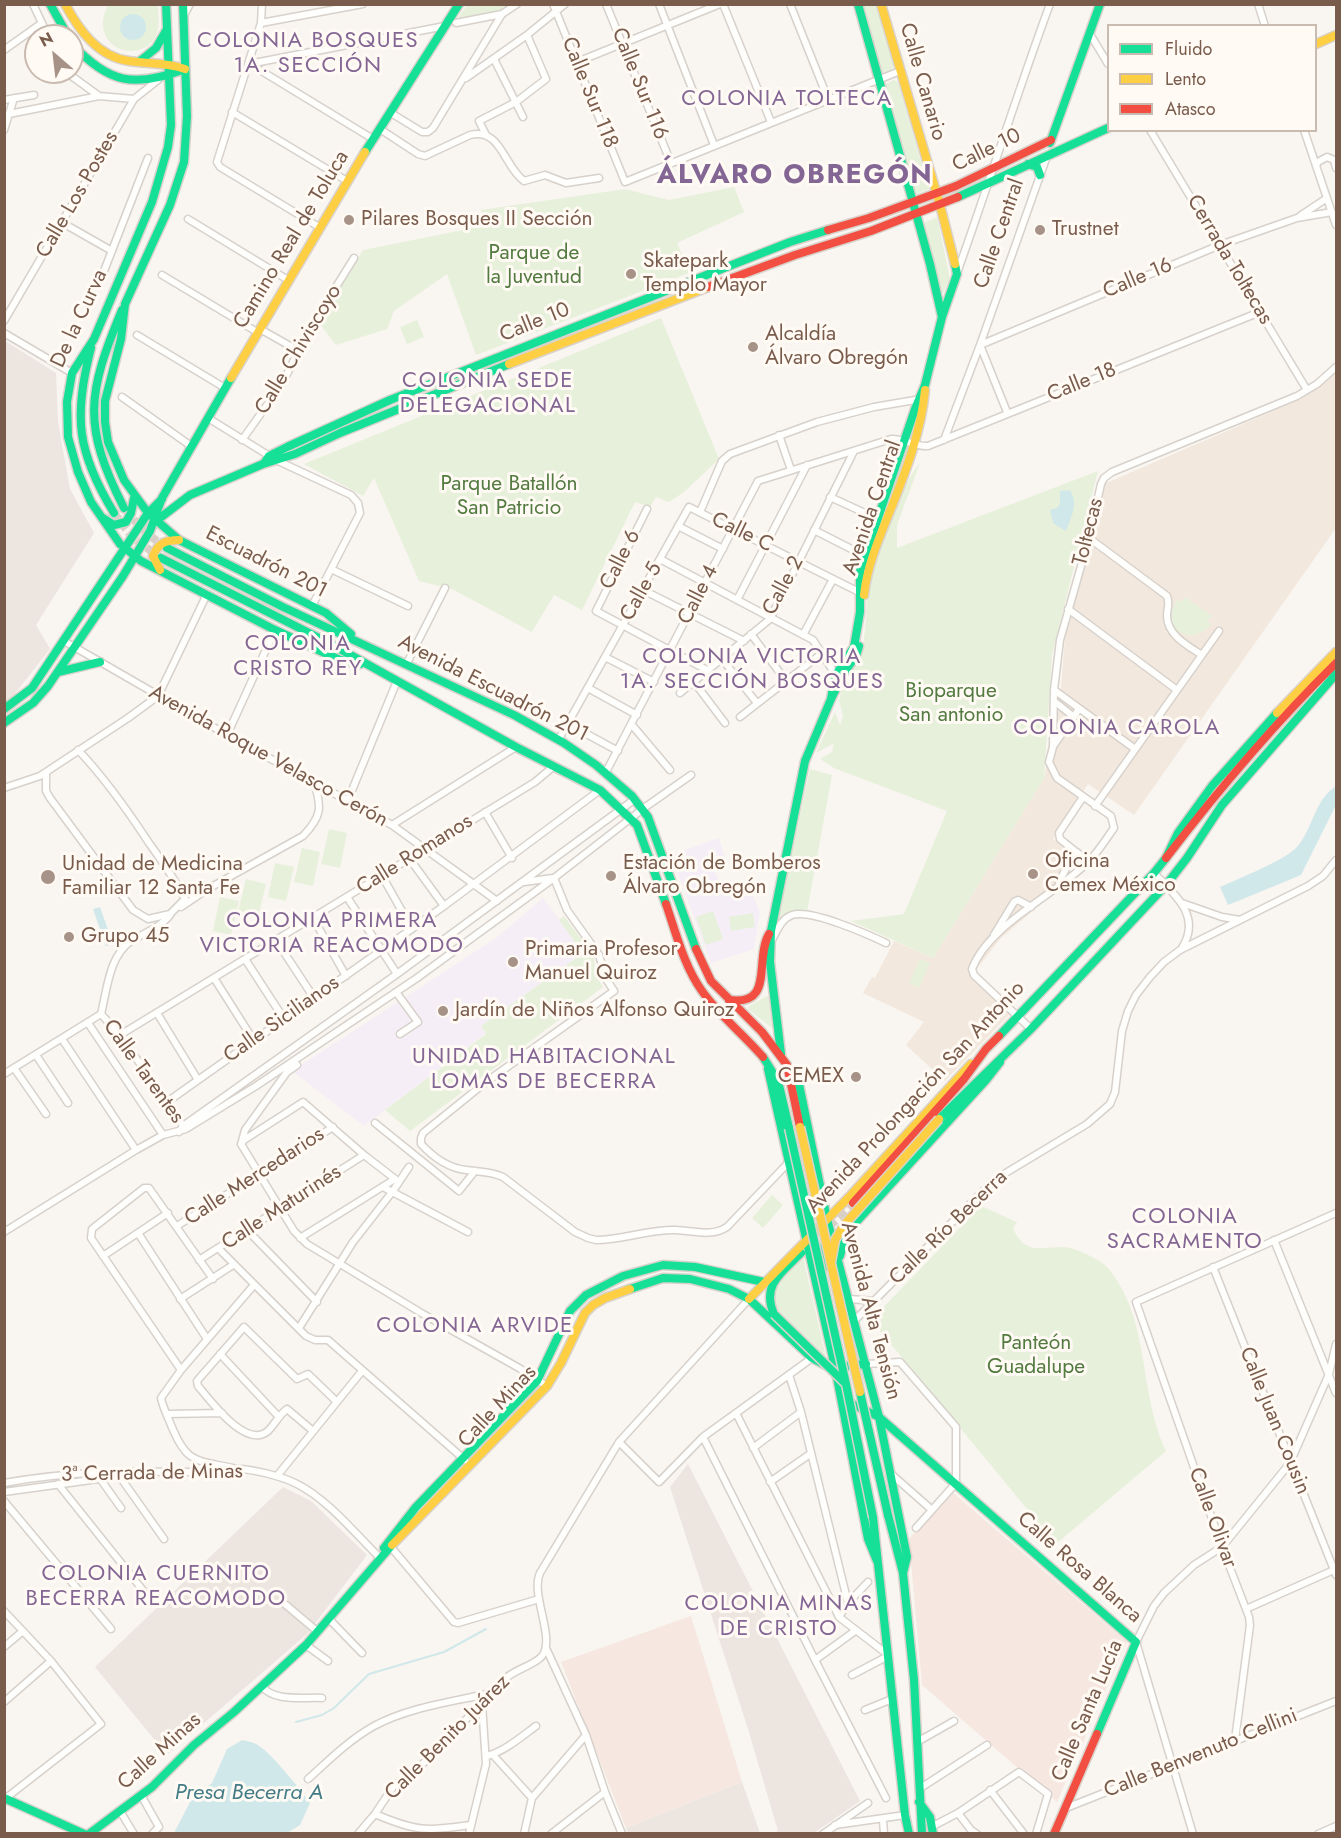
<!DOCTYPE html>
<html>
<head>
<meta charset="utf-8">
<style>
	body { margin:0 }
	#map { position:relative; width:1341px; height:1838px; overflow:hidden; background:#f9f5f0; font-family:Jost,sans-serif }
	canvas { display:block }
	.frame { position:absolute; inset:0; border:6px solid #7a5c4d; pointer-events:none }
	.legend { position:absolute; left:1107px; top:24px; width:210px; height:108px; box-sizing:border-box; background:#fffaf3; border:2px solid #cabbb1; margin:0; padding:8px 10px; list-style:none; font-size:18px; color:#7a5c4d }
	.legend li { display:flex; align-items:center; gap:12px; height:30px }
	.legend b { width:30px; border:2px solid #cabbb1 }
	.north { position:absolute; left:24px; top:24px; width:60px; height:60px; box-sizing:border-box; background:#fffaf3; border:2px solid #cabbb1; border-radius:50%; rotate:332deg; font-size:16px; font-weight:700; line-height:24px; text-align:center; color:#7a5c4d }
	.north::after { content:''; display:block; margin:auto; width:21px; height:27px; background:#a69286; clip-path:polygon(50% 0,100% 100%,50% 72%,0 100%) }
</style>
</head>
<body>
<div id="map">
<canvas width="1341" height="1838"></canvas>
<div class="frame"></div>
<ul class="legend">
<li><b style="height:8px;background:#16e098"></b>Fluido</li>
<li><b style="height:8px;background:#ffcf43"></b>Lento</li>
<li><b style="height:8px;background:#f24e42"></b>Atasco</li>
</ul>
<div class="north">N</div>
</div>
<script>
const c = document.querySelector('canvas').getContext('2d');
c.lineJoin = 'round';
function fillPath(path, color) { c.fillStyle = color; c.fill(path, 'evenodd'); }
function trace(path, color, width, dash) { c.strokeStyle = color; c.lineWidth = width; c.lineCap = dash ? 'butt' : 'round'; c.setLineDash(dash || []); c.stroke(path); }
function write(font, color, halo, rows, align = 'center') {
  c.font = font + ' Jost,sans-serif'; c.lineWidth = 6; c.setLineDash([]); c.textBaseline = 'middle'; c.strokeStyle = halo; c.fillStyle = color; for (const [text, x, y, turn = 0] of rows) {
    c.save(); c.translate(x, y); c.rotate((+turn || 0) * Math.PI / 180); c.textAlign = isNaN(turn) ? turn : align; if (halo) c.strokeText(text, 0, 0); c.fillText(text, 0, 0); c.restore();
  }
}
const residential = new Path2D(`
	M1336,369V528L1134,815L1088,784L1053,839L1075,857L1056,891L1000,939L972,975L1012,1012L945,1081L906,1045L924,1022L863,993L872,977L875,978L894,941L933,958L1044,778L1060,701L1065,639L1085,551L1104,484L1301,399Z`);
const commercial = new Path2D(`
	M951,1491L1127,1642L1057,1802L922,1685L909,1539Z
	M691,1616L742,1782L626,1828L561,1662Z`);
const industrial = new Path2D(`
	M5,341L56,373L58,422L70,489L94,533L36,625L50,649L10,700L5,702Z
	M688,1464L860,1801L814,1833H771L778,1831L748,1729L670,1487Z
	M283,1487L311,1501L367,1555L307,1634L167,1755L95,1667Z
	M742,1782L760,1833H628L626,1828Z`);
const education = new Path2D(`
	M719,838L725,858L711,861L724,895L753,896L760,912L754,949L711,963L671,855Z
	M543,898L584,952L481,1026L486,1033L364,1126L292,1071L496,938Z`);
const green = new Path2D(`
	M108,5H158C158,14 160,24 157,33C147,62 101,54 103,22C103,16 106,10 108,5Z
	M467,5H515L502,13L455,22Z
	M859,5H877L894,65L892,70L881,73Z
	M894,80L898,82L929,189L912,196L883,85Z
	M734,187L744,212L677,243L689,273L476,355L447,274L394,311L387,329L336,345L320,324L363,250L483,226L481,210L625,189L669,200Z
	M937,217L949,273V281L942,295L921,224Z
	M661,318L719,459L684,492L669,502L656,497L650,507L635,502L582,610L554,595L532,632L452,589L419,581L374,478L363,496L304,464Z
	M417,320L424,337L407,344L400,327Z
	M920,463L897,525V548L1098,471L1052,655L1044,778L933,958L851,921L904,914L947,811L834,768L820,759L832,752L834,743L816,753L835,712L840,725L843,716L839,700L843,685L852,688L856,677L846,674C851,668 857,662 860,655C868,634 864,609 869,586C876,557 901,484 920,463Z
	M1185,597L1212,616L1207,622L1211,624C1190,649 1159,628 1177,600L1180,602Z
	M810,769L832,775L807,912C794,909 786,913 777,922Z
	M329,829L347,833L340,868L321,864Z
	M302,848L320,852L313,886L294,882Z
	M275,863L294,867L286,901L268,897Z
	M246,879L266,884L258,917L238,912Z
	M220,897L239,901L231,935L213,931Z
	M713,911L723,939L706,945L696,917Z
	M753,913L755,927L731,931L729,917Z
	M564,916L594,956L595,974L603,987L410,1131L385,1110L486,1034L481,1026L583,953L559,920Z
	M920,959L930,963L919,988L909,983Z
	M767,996H769L772,1028L748,1009L749,1006Z
	M772,1195L783,1205L763,1228L752,1218Z
	M981,1206L1017,1222L1013,1229C1026,1255 1039,1247 1063,1247C1075,1247 1101,1260 1108,1268C1151,1320 1138,1392 1166,1451L1056,1544L871,1320Z
	M803,1257L826,1357L779,1311L772,1298L774,1291L778,1283Z`);
const water = new Path2D(`
	M120 27a13 13 0 1 1 26 0a13 13 0 1 1-26 0Z
	M1070,490C1079,504 1071,517 1066,531L1053,523L1050,510L1057,508L1060,504V491Z
	M1336,786V805L1301,875L1228,905L1220,887C1238,879 1285,860 1296,848C1313,830 1314,800 1336,786Z
	M100,907L113,944L106,946L93,909Z
	M242,1740C247,1741 252,1742 256,1744C270,1751 300,1789 310,1803L300,1825L287,1833H174L190,1802L212,1783L227,1749Z`);
const stream = new Path2D(`
	M296,1722L322,1715L334,1708L369,1674L444,1652L486,1629`);
const secondaryTunnel = new Path2D(`
	M126,510C137,525 149,536 164,546
	M114,513L132,537L158,556`);
const primaryTunnel = new Path2D(`
	M809,1245L853,1203`);
const street = new Path2D(`
	M33,4L48,36
	M262,4L261,23L217,162L220,167L319,227
	M553,4L625,182L900,71
	M606,4L671,163
	M659,4L714,145
	M723,4L771,122
	M790,4L828,99
	M1258,4L1265,26
	M184,15L190,4
	M261,23L363,4
	M456,23L502,14
	M1090,34L1108,64
	M4,50L42,23
	M494,59L523,117
	M577,62L720,4
	M249,64L445,26
	M250,64L373,139
	M66,72L99,96L134,99
	M466,78L527,35L565,4
	M4,100L34,95
	M232,112L347,181
	M391,113L422,132H428L433,128L502,14L517,4
	M4,115L99,96
	M380,129L418,154L425,156L470,135C501,127 504,167 524,181L545,175L566,183L599,178
	M4,130L14,98
	M1150,130L1307,390
	M1304,130L1336,225
	M486,135L479,121L516,102L546,79L527,35
	M1316,166L1318,162L1327,157L1334,160L1336,168
	M1300,216L1327,198
	M188,219L288,280
	M61,222L112,251
	M104,271L148,158
	M957,273C989,184 1017,93 1050,4
	M162,275L257,332
	M4,321L134,99L158,80
	M260,329L299,351
	M4,333L72,373
	M137,335L225,388
	M980,345L1220,245L1297,218L1332,212
	M980,345L1007,412
	M122,397L191,446
	M208,418L276,460L351,495L358,503L360,513L312,606
	M779,435L791,470
	M242,440L282,384L308,332L354,258
	M944,440L980,345L1047,156
	M830,497L878,519
	M647,509L596,611L707,670
	M700,512L722,461L730,454L817,422L874,407L921,399
	M678,526L723,549
	M814,530L865,556
	M1089,538L1167,596C1170,604 1167,608 1167,616C1167,635 1188,646 1202,655
	M660,559L813,640L837,677
	M331,569L408,606
	M643,590L744,641
	M737,600L807,465
	M1068,609L1177,690
	M751,634L786,681
	M803,635L833,579
	M64,641L227,735L392,825L497,901
	M605,657L654,682
	M722,659L757,703
	M407,663L445,588
	M694,682L725,723
	M588,688L637,715
	M1054,690L1135,749
	M680,693L770,619L854,451
	M1054,701L1074,717
	M740,717L821,654
	M632,725L670,770
	M583,732L618,751
	M227,735L275,630
	M559,739L689,507L859,592
	M1054,745L1079,709
	M46,772V791L50,798L133,910L148,919L170,914L185,899C175,879 162,861 149,843C128,811 105,778 78,750
	M606,772L758,481L891,439C904,438 914,447 928,446L1260,312
	M4,788L40,776L128,718L158,696L207,594
	M348,800L397,681
	M1095,806L1219,631
	M485,812L512,858
	M392,825L516,747
	M1075,851L1090,861
	M409,858L444,906
	M1154,873C1175,895 1202,916 1182,948
	M381,874L412,929
	M554,878L567,910L599,955L606,979L614,991L486,1082L423,1133L421,1138V1144C433,1157 448,1168 466,1170C479,1172 490,1171 503,1177L575,1232L588,1238L596,1240C623,1240 649,1229 676,1230C694,1231 712,1237 727,1227L789,1162
	M524,882L553,878
	M1059,882L1075,851L1060,839L1059,833L1083,797
	M347,897L397,974
	M1182,903L1222,917L1240,920
	M181,907L206,890L303,836C322,816 322,808 314,782
	M313,918L346,976
	M994,935L1014,902L1018,900L1031,907
	M276,940L314,998
	M772,940C777,931 781,919 792,915C811,909 867,934 886,943
	M245,959L284,1019
	M214,978L254,1041
	M396,992L418,1022L400,1034
	M157,1013L198,1080
	M101,1014C107,990 109,956 131,941C144,933 161,927 170,915
	M101,1014L120,1035L184,1127
	M88,1023L163,1135
	M1031,1029L974,975L972,969C988,925 1057,894 1089,861C1099,851 1106,839 1114,828L1111,816L1057,778L1049,762L1053,747L1054,690L1060,640L1089,538L1101,484L1104,478L1112,472L1297,396L1317,384L1336,367
	M120,1035L535,782L554,766
	M62,1039L136,1150
	M36,1055L68,1103
	M14,1068L46,1114
	M4,1074L101,1014
	M167,1102L444,906L600,790
	M375,1123L459,1191L475,1171
	M179,1132L183,1126L397,974L635,799
	M242,1141L245,1130L287,1072L297,1065
	M399,1182L364,1155L303,1102L244,1140L241,1144L294,1231L307,1244L423,1314L519,1368L547,1386
	M383,1187L468,1232
	M177,1226L333,1127
	M246,1229L317,1302
	M4,1232L136,1150L163,1135L186,1129L256,1086L417,978L554,878L644,808L691,775
	M138,1233L207,1339
	M300,1238L395,1179
	M1274,1240L1336,1393
	M218,1248L306,1336L315,1340H328L465,1460
	M103,1256L168,1213
	M199,1260L364,1155
	M1213,1267L1336,1575
	M180,1299L233,1265
	M850,1299L874,1301
	M855,1320L994,1180L1087,1124L1110,1104L1115,1092L1122,1031L1128,1011L1136,995L1150,977L1164,962L1180,950L1308,886L1323,876L1336,860
	M299,1328L353,1242L393,1191L409,1167
	M220,1354L279,1417
	M866,1364L900,1362L956,1427V1483L916,1528
	M181,1370L91,1238L92,1229L144,1188H149L213,1279
	M789,1375L801,1412L848,1603
	M736,1413L839,1617L887,1654
	M167,1414L222,1413
	M313,1431L287,1409C279,1415 275,1424 268,1431C246,1450 210,1400 198,1386L197,1381L244,1327L297,1379L308,1374L336,1401
	M703,1437L815,1660L886,1798
	M619,1442L659,1482L703,1437L812,1358
	M753,1448L801,1412
	M233,1468C195,1460 187,1464 171,1425C168,1417 163,1408 161,1398L181,1370L254,1285
	M890,1473L932,1510
	M118,1474L164,1539
	M277,1476L362,1371
	M101,1480L121,1508
	M770,1482L810,1454
	M4,1483C68,1471 131,1471 195,1472C209,1472 222,1470 236,1469C250,1468 284,1477 297,1484C327,1499 354,1532 378,1556
	M58,1484L146,1594
	M4,1492L120,1476
	M4,1501L111,1629
	M390,1546L454,1622L458,1623L539,1599
	M286,1605L318,1632
	M1246,1609L1336,1569
	M4,1611L51,1661L101,1724L6,1798
	M839,1617L848,1603L868,1582
	M329,1619L362,1653
	M306,1645L328,1661
	M4,1647L23,1631
	M546,1648L586,1735L605,1792L622,1834
	M815,1660L855,1631
	M852,1675L888,1656
	M262,1686C273,1702 303,1697 322,1698
	M4,1702L51,1661
	M865,1710L892,1699
	M1235,1740L1250,1625L1249,1617L1222,1547L1136,1302L1336,1213
	M917,1742L954,1721
	M487,1756C505,1751 521,1737 536,1726
	M494,1756L532,1798
	M308,1779C329,1760 349,1740 374,1726C409,1707 452,1702 491,1693
	M919,1789L987,1745
	M990,1790L1024,1834
	M141,1795L159,1827L152,1834
	M1066,1808L1336,1701
	M120,1811L134,1834
	M958,1813L971,1830L977,1834
	M375,1814C417,1832 426,1831 470,1825
	M883,1820L884,1834
	M835,1825L905,1815
	M933,1826L958,1813L1019,1772L1048,1794L1036,1834
	M358,1834L375,1814L393,1787L426,1761L506,1678C516,1669 535,1665 542,1656C556,1638 530,1595 540,1573L619,1442L749,1299
	M469,1834L486,1764L482,1704
	M524,1834L532,1798L586,1735
	M551,1834L605,1792
	M823,1834L868,1803
	M1193,1834L1136,1642L1154,1606L1164,1593L1194,1565L1222,1547L1290,1463L1329,1374L1336,1344
	M1318,1834L1336,1826`);
const fast = new Path2D(`
	M50,4L68,36
	M166,4L171,125L168,147L152,202L94,339L72,373L67,402L68,437L78,472L91,502L120,544L141,561L275,630L340,660L360,664
	M183,4L187,116L184,162L170,205L125,304L121,339L105,401V422L108,442L124,480L148,513L179,540L326,613L351,634
	M858,4L930,264L942,317
	M72,44C109,84 135,88 185,69
	M140,61L156,48L167,29
	M1050,143L1100,4
	M365,152L459,4
	M1028,164L1037,167L1040,175
	M958,197L1108,128
	M122,310C87,394 82,425 124,508
	M91,348C73,417 77,452 114,513
	M265,462L269,456L287,447L390,400L790,242L828,230
	M103,518L114,525L126,522L131,513L134,498
	M156,521L190,495L263,464L295,454L340,433L509,364
	M167,548L283,607L514,715L564,743L596,765L632,796L648,817L696,949
	M161,558L329,643L516,747L600,790L637,825L666,904
	M58,672L100,662
	M831,699L835,676L854,647L860,612V571L915,409L925,385L942,317L957,274L955,264
	M4,709L32,688L148,513L162,499
	M4,723L33,703L48,686L123,576L150,531L162,498L231,378
	M999,1036L1154,873L1166,858L1178,833L1212,786L1277,713
	M781,1054L770,962L771,931L805,761L831,699L843,674L856,656L859,646
	M763,1057L778,1081L789,1128
	M768,1069L835,1367L868,1539L877,1561
	M790,1074L799,1084L827,1219L879,1417L907,1557L903,1573
	M939,1119L1031,1029L1166,885L1187,858L1222,805L1336,674
	M811,1243L821,1249L829,1267
	M840,1256L847,1232L986,1080L1000,1062
	M630,1289L663,1278L690,1279L729,1289L749,1299L812,1358L825,1365L835,1367L866,1364
	M774,1314C761,1285 782,1272 801,1253
	M842,1399L879,1417L1136,1642L1097,1734
	M888,1515L903,1573L914,1680L922,1834
	M873,1517L905,1815L909,1834
	M384,1548L416,1507L537,1381L570,1311L586,1295L623,1276L663,1265L695,1267L764,1282
	M4,1798L84,1834
	M919,1802L930,1817L933,1834
	M89,1834L152,1787L194,1745L234,1712L306,1645L392,1545`);
const slow = new Path2D(`
	M65,4C79,30 98,57 129,61C149,64 166,62 185,69
	M881,4L940,205L955,264
	M1316,44L1336,35
	M509,364L708,287
	M231,378L365,152
	M160,570L153,556C158,543 166,540 179,540
	M864,595C867,566 879,538 890,511C906,471 921,432 925,390
	M1277,713L1336,652
	M749,1299L851,1195L971,1064
	M392,1545L547,1386L561,1363L585,1313L593,1305L605,1298L630,1289`);
const jam = new Path2D(`
	M828,230L869,218L956,186L1051,140
	M708,287L795,255L871,231L958,197
	M1166,858C1219,789 1274,724 1336,663
	M666,904C676,933 684,966 702,991C719,1015 743,1034 763,1057
	M696,949L711,981L762,1032L787,1065L800,1127
	M729,1000C775,1006 754,961 769,934
	M853,1203L964,1079L986,1049L999,1036
	M1054,1834L1097,1734`);
const fastBridge = new Path2D(`
	M789,1128L846,1384L873,1517
	M774,1314L846,1384
	M860,1392L888,1515`);
const slowBridge = new Path2D(`
	M800,1127L860,1392
	M831,1262L835,1240L844,1225L939,1119`);
const markers = [
	[349,220,6,"#a69286"],
	[1040,230,6,"#a69286"],
	[631,274,6,"#a69286"],
	[753,347,6,"#a69286"],
	[1033,874,6,"#a69286"],
	[611,876,6,"#a69286"],
	[48,877,8,"#a69286"],
	[69,937,6,"#a69286"],
	[513,962,6,"#a69286"],
	[443,1011,6,"#a69286"],
	[856,1077,6,"#a69286"]
];
const streetNames = [
	["Calle Canario",922,82,74],
	["Calle Sur 116",639,84,68],
	["Calle Sur 118",589,93,68],
	["Calle 10",987,151,-26],
	["Calle Los Postes",78,195,-60],
	["Calle Central",1000,234,-71],
	["Camino Real de Toluca",292,240,-59],
	["Cerrada Toltecas",1229,260,59],
	["Calle 16",1138,279,-23],
	["De la Curva",80,319,-65],
	["Calle 10",535,323,-22],
	["Calle Chiviscoyo",299,350,-59],
	["Calle 18",1082,383,-22],
	["Avenida Central",873,508,-71],
	["Toltecas",1089,532,-76],
	["Calle C",742,533,26],
	["Calle 6",621,560,-63],
	["Escuadrón 201",266,563,27],
	["Calle 2",784,586,-62],
	["Calle 5",642,592,-61],
	["Calle 4",699,595,-63],
	["Avenida Escuadrón 201",493,689,27],
	["Avenida Roque Velasco Cerón",268,757,29],
	["Calle Romanos",415,855,-32],
	["Calle Sicilianos",282,1020,-35],
	["Calle Tarentes",143,1072,54],
	["Avenida Prolongación San Antonio",916,1098,-47],
	["Calle Mercedarios",255,1177,-33],
	["Calle Maturinés",282,1208,-33],
	["Calle Río Becerra",949,1228,-44],
	["Avenida Alta Tensión",870,1311,75],
	["Calle Minas",498,1407,-47],
	["Calle Juan Cousin",1274,1421,68],
	["3ª Cerrada de Minas",152,1474,-1],
	["Calle Olivar",1212,1518,70],
	["Calle Rosa Blanca",1079,1568,41],
	["Calle Santa Lucía",1088,1711,-67],
	["Calle Benito Juárez",448,1738,-45],
	["Calle Minas",160,1752,-42],
	["Calle Benvenuto Cellini",1201,1754,-22]
];
const poiNames = [
	["Pilares Bosques II Sección",361,220],
	["Trustnet",1052,230],
	["Skatepark",643,262],
	["Templo Mayor",643,286],
	["Alcaldía",765,335],
	["Álvaro Obregón",765,359],
	["Oficina",1045,862],
	["Cemex México",1045,886],
	["Estación de Bomberos",623,864],
	["Álvaro Obregón",623,888],
	["Unidad de Medicina",62,865],
	["Familiar 12 Santa Fe",62,889],
	["Grupo 45",81,937],
	["Primaria Profesor",525,950],
	["Manuel Quiroz",525,974],
	["Jardín de Niños Alfonso Quiroz",455,1011],
	["CEMEX",844,1077,"right"]
];
const parkNames = [
	["Parque de",534,254],
	["la Juventud",534,278],
	["Parque Batallón",509,485],
	["San Patricio",509,509],
	["Bioparque",951,692],
	["San antonio",951,716],
	["Panteón",1036,1344],
	["Guadalupe",1036,1368]
];
const neighbourhoodNames = [
	["COLONIA BOSQUES",308,42],
	["1A. SECCIÓN",308,67],
	["COLONIA TOLTECA",787,100],
	["COLONIA SEDE",488,382],
	["DELEGACIONAL",488,407],
	["COLONIA",298,645],
	["CRISTO REY",298,670],
	["COLONIA VICTORIA",752,658],
	["1A. SECCIÓN BOSQUES",752,683],
	["COLONIA CAROLA",1117,729],
	["COLONIA PRIMERA",332,922],
	["VICTORIA REACOMODO",332,947],
	["UNIDAD HABITACIONAL",544,1058],
	["LOMAS DE BECERRA",544,1083],
	["COLONIA",1185,1218],
	["SACRAMENTO",1185,1243],
	["COLONIA ARVIDE",475,1327],
	["COLONIA CUERNITO",156,1575],
	["BECERRA REACOMODO",156,1600],
	["COLONIA MINAS",779,1605],
	["DE CRISTO",779,1630]
];
const waterNames = [
	["Presa Becerra A",249,1794]
];
const districtNames = [
	["ÁLVARO OBREGÓN",795,176]
];
fillPath(residential, '#f2e8de');
fillPath(commercial, '#f6e8e1');
fillPath(industrial, '#ede5e0');
fillPath(education, '#f6eef6');
fillPath(green, '#e7f0db');
fillPath(water, '#d0e8ea');
trace(stream, '#d0e8ea', 2);
trace(secondaryTunnel, '#d9cfc7', 8, [8, 4]);
trace(primaryTunnel, '#d9cfc7', 9, [9, 4.5]);
trace(street, '#d7d1cb', 9);
trace(fast, '#d9d2cb', 11);
trace(slow, '#d9d2cb', 11);
trace(jam, '#d9d2cb', 11);
trace(street, '#fefefd', 6);
trace(fast, '#16e098', 8);
trace(slow, '#ffcf43', 8);
trace(jam, '#f24e42', 8);
trace(fastBridge, '#d9d2cb', 11, []);
trace(slowBridge, '#d9d2cb', 11, []);
trace(fastBridge, '#16e098', 8);
trace(slowBridge, '#ffcf43', 8);
for (const [x, y, r, color] of markers) { const dot = new Path2D(); dot.arc(x, y, r, 0, 2 * Math.PI); c.fillStyle = color; c.fill(dot); trace(dot, '#fffaf3', 2); }
write('21px', '#7a5c4d', '#fffaf3', streetNames);
write('21px', '#7a5c4d', '#fffaf3', poiNames, 'left');
write('21px', '#537a41', '#fffaf3', parkNames);
c.letterSpacing = '1.5px';
write('22px', '#846695', '#fffaf3', neighbourhoodNames);
c.letterSpacing = '0px';
write('italic 22px', '#437c86', '#fffaf3', waterNames);
c.letterSpacing = '1.5px';
write('bold 27px', '#846695', '#fffaf3', districtNames);
c.letterSpacing = '0px';
</script>
</body>
</html>
